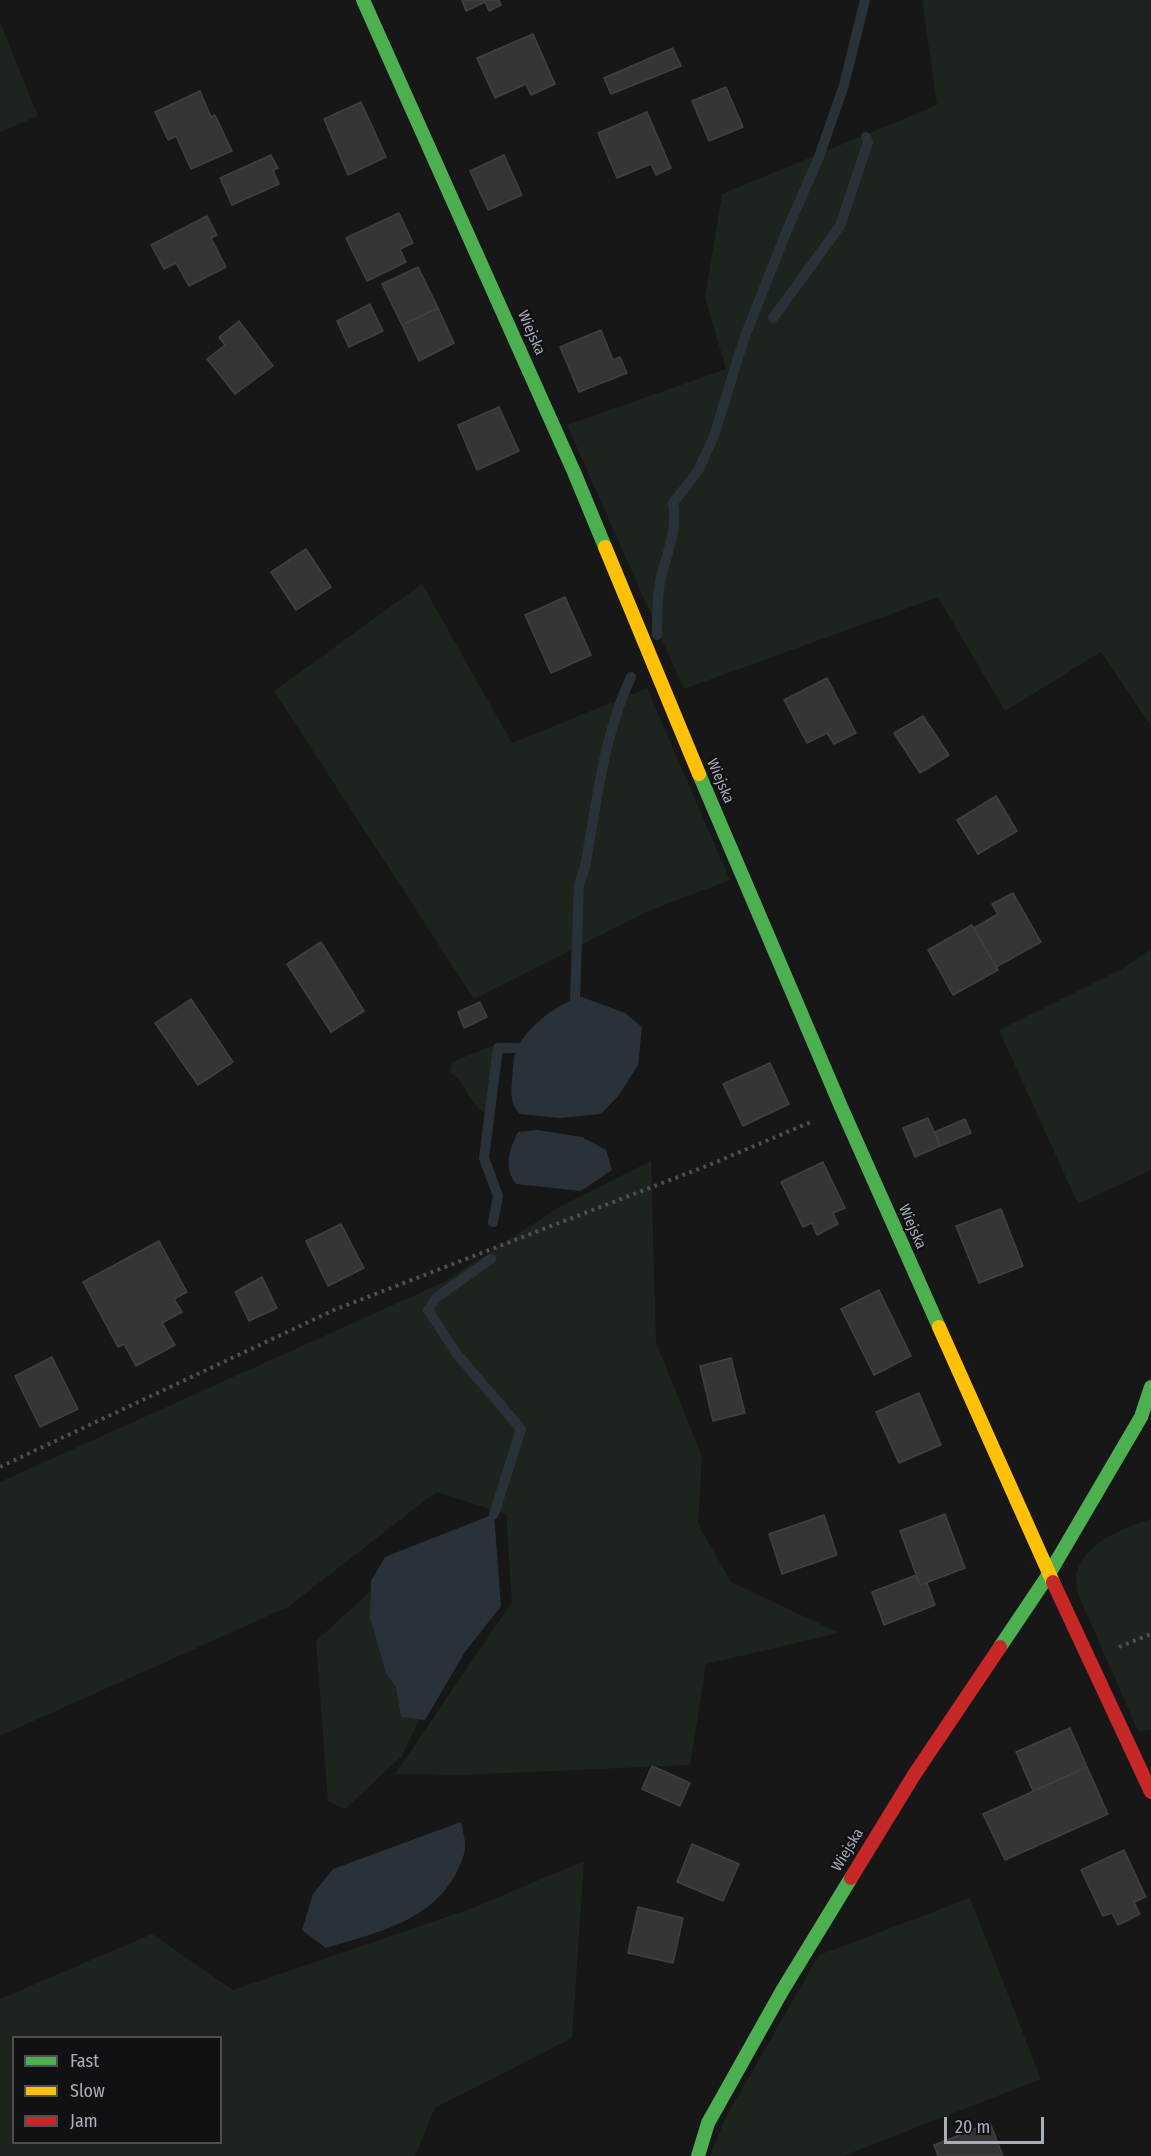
<!DOCTYPE html>
<html>
<head>
<meta charset="utf-8">
<style>
	body { margin:0 }
	#map { position:relative; width:1151px; height:2156px; overflow:hidden; background:#171717; font-family:"Fira Sans Condensed",sans-serif }
	canvas { display:block }
	.legend { position:absolute; left:12px; top:2036px; width:210px; height:108px; box-sizing:border-box; background:#111113; border:2px solid #4d4f55; margin:0; padding:8px 10px; list-style:none; font-size:18px; color:#a8adb8 }
	.legend li { display:flex; align-items:center; gap:12px; height:30px }
	.legend b { width:30px; border:2px solid #4d4f55 }
	.scale { position:absolute; left:944px; top:2117px; width:100px; height:27px; box-sizing:border-box; border:3px solid #a8adb8; border-top:0; padding-left:8px; font-size:18px; line-height:21px; white-space:nowrap; color:#a8adb8; -webkit-text-stroke:4px #111113; paint-order:stroke }
</style>
</head>
<body>
<div id="map">
<canvas width="1151" height="2156"></canvas>
<ul class="legend">
<li><b style="height:8px;background:#4caf50"></b>Fast</li>
<li><b style="height:8px;background:#ffc107"></b>Slow</li>
<li><b style="height:8px;background:#c62828"></b>Jam</li>
</ul>
<div class="scale">20 m</div>
</div>
<script>
const c = document.querySelector('canvas').getContext('2d');
c.lineJoin = 'round';
function fillPath(path, color) { c.fillStyle = color; c.fill(path, 'evenodd'); }
function trace(path, color, width, dash) { c.strokeStyle = color; c.lineWidth = width; c.lineCap = dash ? 'butt' : 'round'; c.setLineDash(dash || []); c.stroke(path); }
function write(font, color, halo, rows, align = 'center') {
  c.font = font + ' "Fira Sans Condensed",sans-serif'; c.lineWidth = 4.5; c.setLineDash([]); c.textBaseline = 'middle'; c.strokeStyle = halo; c.fillStyle = color; for (const [text, x, y, turn = 0] of rows) {
    c.save(); c.translate(x, y); c.rotate((+turn || 0) * Math.PI / 180); c.textAlign = isNaN(turn) ? turn : align; if (halo) c.strokeText(text, 0, 0); c.fillText(text, 0, 0); c.restore();
  }
}
const green = new Path2D(`
	M922,0H1151V726L1101,652L1005,711L938,597L684,689L567,425L726,369L705,297L722,194L937,105Z
	M0,22L38,116L0,132Z
	M422,584L512,743L647,688L730,880L649,911L474,999L274,691Z
	M1151,949V1170L1078,1204L999,1030L1122,969Z
	M492,1046L498,1048L488,1115C469,1105 467,1083 450,1072L452,1062Z
	M651,1161L656,1343L702,1456L698,1524L731,1582L839,1633L706,1664L690,1765L462,1775L395,1774L512,1602L506,1514L436,1492L288,1607L0,1736V1482L444,1282L561,1206Z
	M1151,1519V1730L1138,1731L1078,1594C1077,1587 1075,1577 1077,1571C1088,1541 1123,1528 1151,1519Z
	M376,1586L421,1716L402,1756L345,1809L328,1801L316,1641Z
	M584,1861L572,2038L435,2108L415,2156H0V1999L152,1934L233,1990L470,1909ZM14,2038H220V2142H14Z
	M970,1898L1041,2079L843,2156H710L725,2119L819,1955Z`);
const water = new Path2D(`
	M582,997L625,1013L642,1027L638,1065L619,1095L601,1114L559,1118L520,1114C510,1104 511,1093 512,1080C513,1070 513,1056 517,1048C529,1025 558,1003 582,997Z
	M537,1130L582,1137L606,1150L612,1170L581,1191L516,1184C503,1166 509,1151 518,1132Z
	M494,1514L501,1606L465,1652L425,1720L401,1717L396,1687L386,1673L370,1617L371,1581L385,1557Z
	M461,1822C463,1831 467,1845 464,1854C444,1919 382,1931 326,1948L302,1930L313,1894L333,1869Z`);
const stream = new Path2D(`
	M773,318L840,226L868,142L866,137
	M657,635C657,618 657,594 661,577C667,553 678,529 673,503L698,471L714,436L744,339L787,230L819,157L844,85L865,0
	M575,999L579,884L585,867C597,803 603,736 631,677
	M493,1222L498,1196L484,1158L498,1048H517
	M491,1259L437,1297L428,1310L457,1354L521,1429L494,1514`);
const building = new Path2D(`
	M462,0H499L501,5L489,11L485,2L466,11Z
	M533,34L555,84L531,95L526,84L495,98L477,58Z
	M673,48L681,66L611,94L604,78Z
	M726,87L743,127L709,141L692,101Z
	M200,91L211,117L215,115L232,151L191,169L176,136L168,140L155,112Z
	M361,102L386,157L348,175L324,119Z
	M647,112L671,168L656,175L651,164L617,178L598,133Z
	M271,155L278,168L273,170L279,184L232,205L220,178Z
	M504,155L522,195L488,210L470,171Z
	M399,213L413,243L400,249L406,262L367,281L346,238Z
	M207,216L217,235L211,238L226,267L189,286L176,263L164,269L151,245Z
	M418,267L438,308L402,325L382,284Z
	M370,304L383,331L349,347L337,321Z
	M438,308L454,343L419,361L402,325Z
	M239,321L273,366L235,394L207,359L225,345L219,337Z
	M601,330L613,360L620,357L627,373L579,392L560,347Z
	M499,407L519,451L477,470L458,425Z
	M306,549L331,587L296,610L271,572Z
	M565,597L591,655L551,673L525,615Z
	M827,678L856,733L834,744L827,733L807,743L784,700Z
	M923,716L949,755L920,773L894,733Z
	M996,796L1017,831L978,854L957,820Z
	M1013,893L1041,942L996,967L974,928L998,914L992,904Z
	M972,925L998,970L953,995L928,950Z
	M321,942L364,1011L331,1032L287,964Z
	M191,999L233,1062L198,1085L155,1023Z
	M480,1002L487,1017L464,1028L458,1012Z
	M770,1063L789,1104L743,1126L723,1084Z
	M928,1118L940,1146L915,1157L903,1128Z
	M965,1119L971,1133L940,1146L935,1132Z
	M823,1162L845,1208L833,1213L838,1224L817,1235L812,1223L803,1227L781,1182Z
	M1001,1209L1023,1266L979,1283L956,1226Z
	M341,1224L364,1268L328,1286L306,1241Z
	M159,1241L187,1292L174,1299L182,1312L162,1323L175,1345L136,1366L124,1344L118,1347L83,1282Z
	M262,1277L277,1308L249,1321L235,1292Z
	M879,1290L911,1356L874,1375L841,1309Z
	M52,1357L78,1409L40,1427L15,1376Z
	M731,1358L745,1413L713,1421L700,1366Z
	M919,1393L941,1445L899,1463L876,1412Z
	M945,1514L965,1568L920,1585L900,1531Z
	M824,1515L837,1555L782,1574L769,1534Z
	M916,1575L920,1585L927,1583L935,1605L884,1625L872,1592Z
	M1070,1728L1087,1767L1033,1791L1016,1752Z
	M652,1766L690,1783L680,1806L642,1789Z
	M1087,1767L1108,1814L1005,1860L983,1814Z
	M692,1844L739,1864L723,1901L677,1882Z
	M1124,1850L1146,1897L1134,1902L1140,1914L1118,1925L1112,1913L1103,1916L1081,1870Z
	M638,1907L683,1918L673,1963L628,1953Z
	M990,2123L1003,2156H938L934,2145Z`);
const path = new Path2D(`
	M0,1467L334,1310L709,1165L811,1122
	M1119,1647L1151,1634`);
const fast = new Path2D(`
	M363,0L574,472L605,547
	M699,774L842,1109L939,1327
	M1000,1647L1049,1574L1141,1417L1151,1387
	M698,2156L708,2123L782,1991L851,1878`);
const slow = new Path2D(`
	M605,547L699,774
	M939,1327L1053,1582`);
const jam = new Path2D(`
	M1053,1582L1151,1792
	M851,1878L914,1775L1000,1647`);
const streetNames = [
	["Wiejska",531,333,66],
	["Wiejska",720,781,67],
	["Wiejska",912,1227,66],
	["Wiejska",848,1850,-59]
];
fillPath(green, '#1d241e');
fillPath(water, '#2a3239');
trace(stream, '#2a3239', 10);
fillPath(building, '#353536');
trace(building, '#3f4043', 1.5);
trace(path, '#4d4e52', 4, [3, 4.5]);
trace(fast, '#4caf50', 14);
trace(slow, '#ffc107', 14);
trace(jam, '#c62828', 14);
write('15px', '#a8adb8', '#111113', streetNames);
</script>
</body>
</html>
